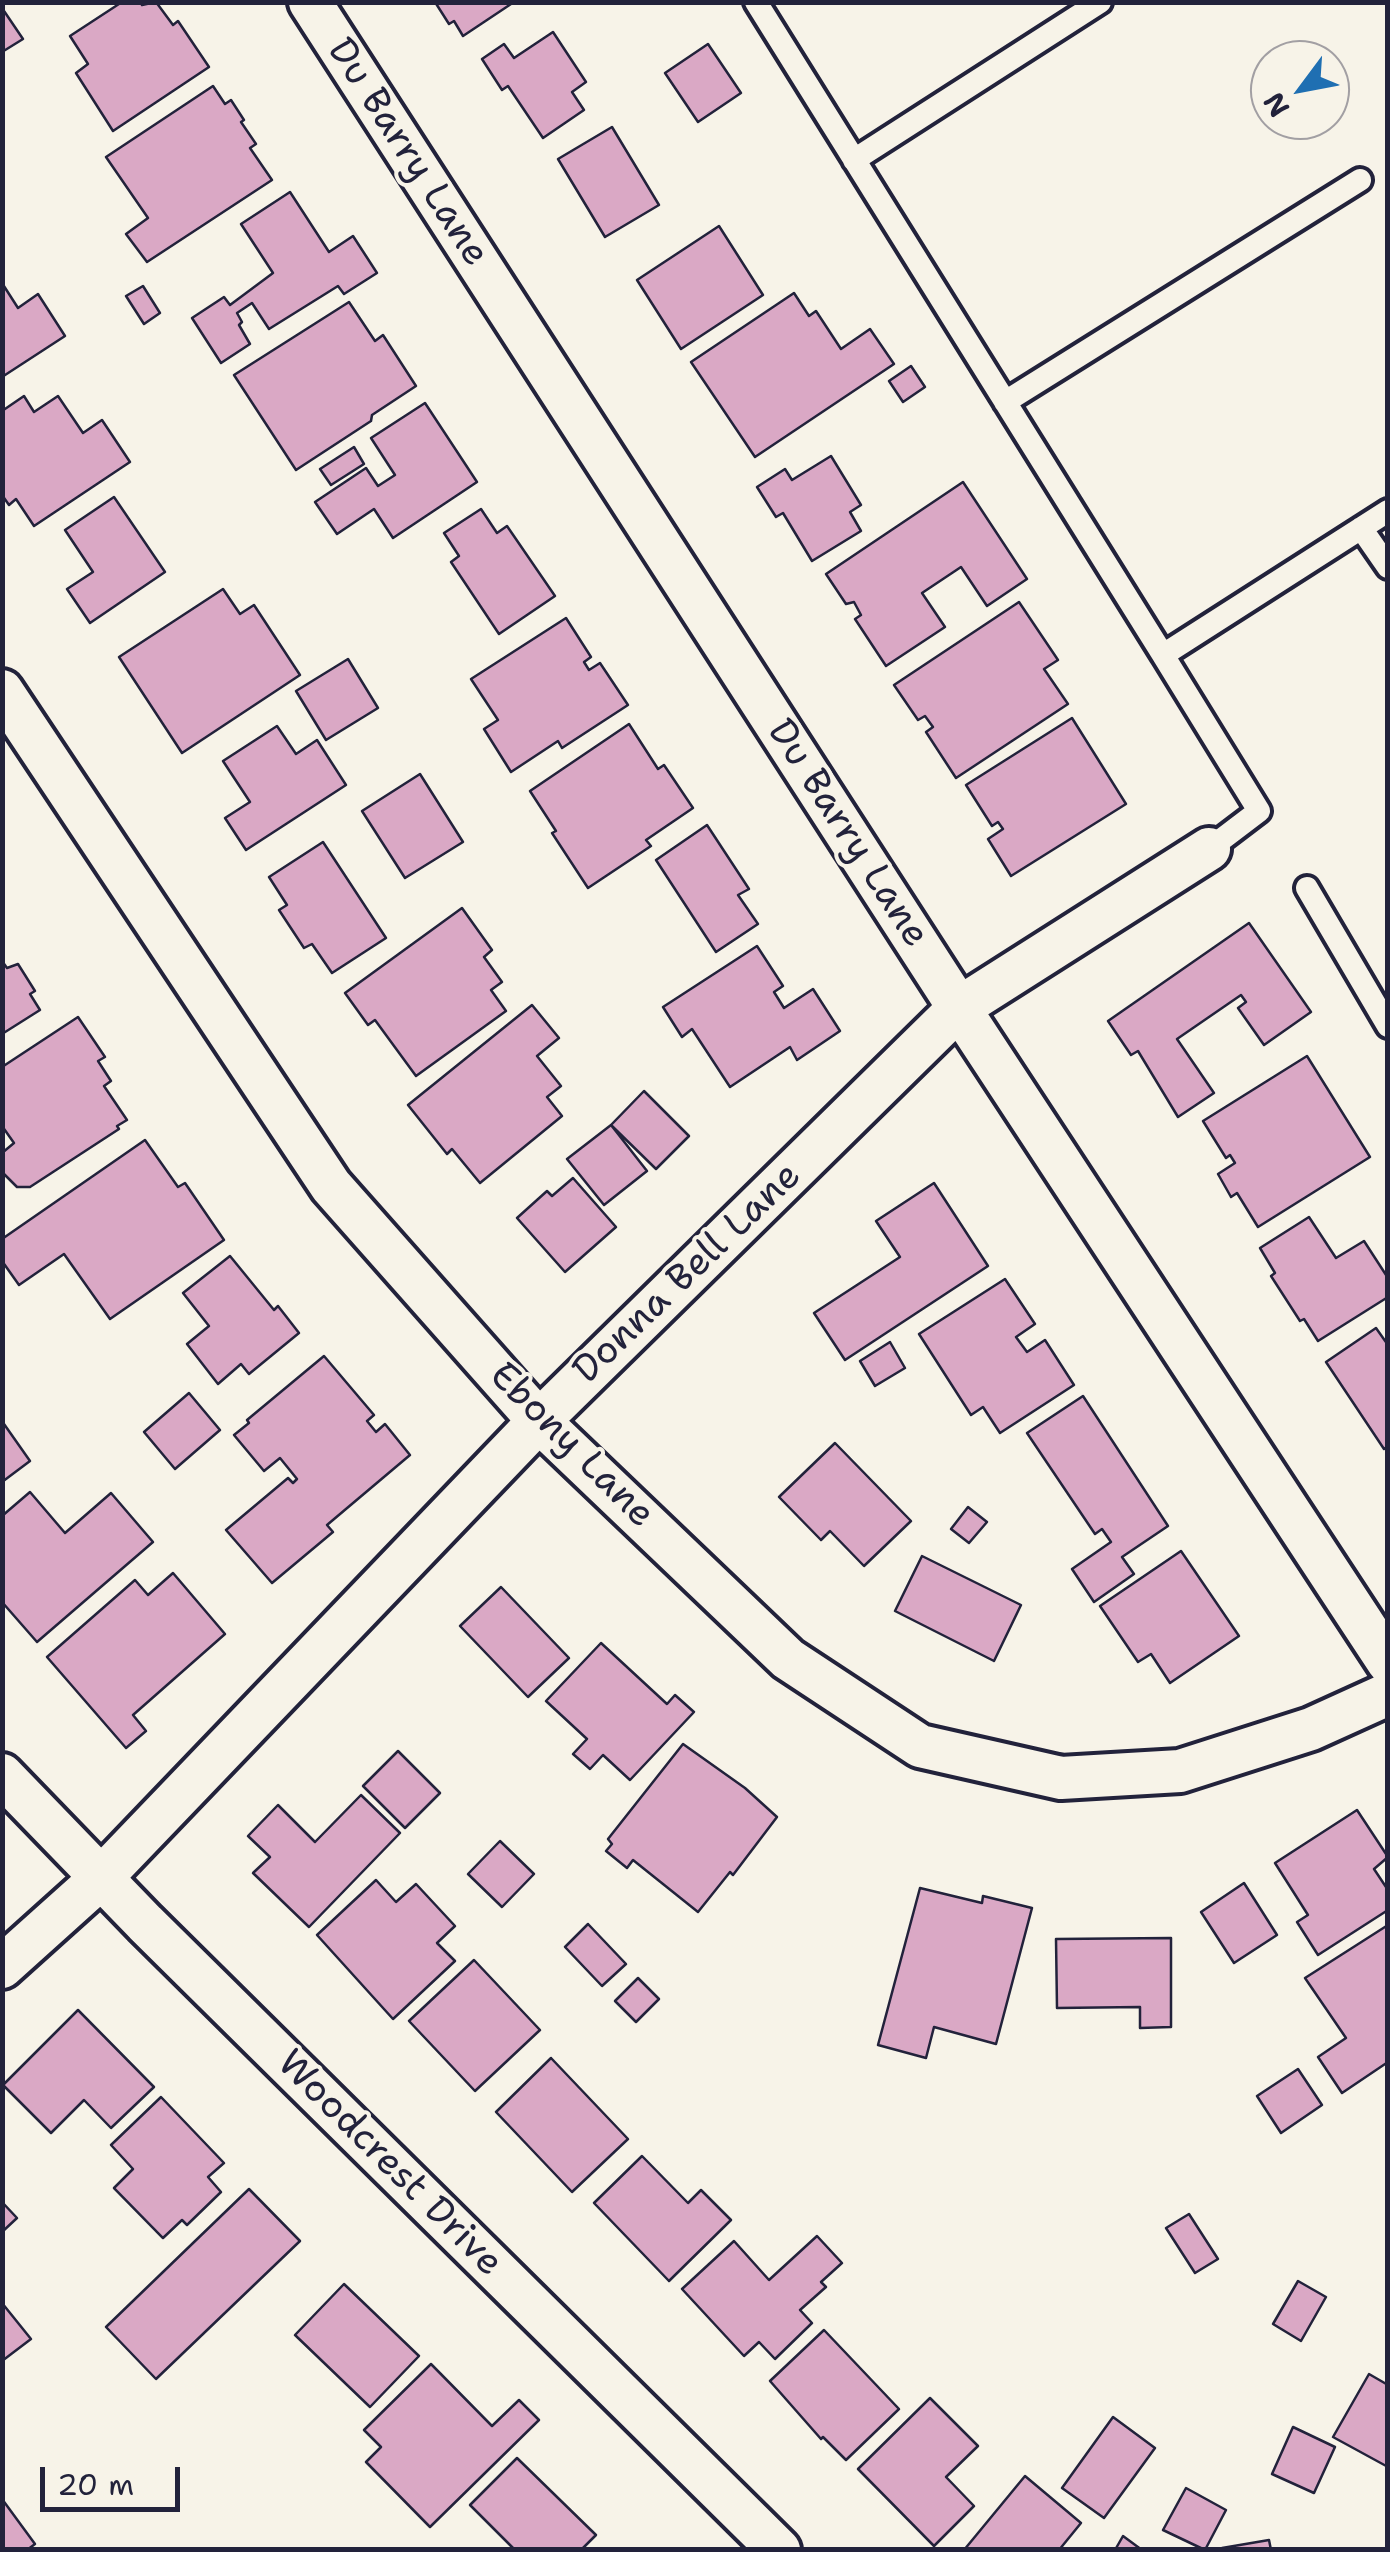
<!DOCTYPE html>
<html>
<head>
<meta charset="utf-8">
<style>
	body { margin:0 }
	#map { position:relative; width:1390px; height:2552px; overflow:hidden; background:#f7f3e8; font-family:"Shantell Sans",sans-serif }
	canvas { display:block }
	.frame { position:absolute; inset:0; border:5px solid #22223b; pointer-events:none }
	.north { position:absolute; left:1250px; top:40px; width:100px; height:100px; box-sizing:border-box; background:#f7f3e8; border:2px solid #a29fa3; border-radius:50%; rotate:238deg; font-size:28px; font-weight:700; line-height:40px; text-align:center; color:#22223b }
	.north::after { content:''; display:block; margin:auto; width:35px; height:45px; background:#1f6fb2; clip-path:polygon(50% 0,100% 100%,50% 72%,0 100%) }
	.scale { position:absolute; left:40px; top:2467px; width:140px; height:45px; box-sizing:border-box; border:5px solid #22223b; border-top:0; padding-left:12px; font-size:30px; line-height:35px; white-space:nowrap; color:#22223b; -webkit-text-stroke:8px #f7f3e8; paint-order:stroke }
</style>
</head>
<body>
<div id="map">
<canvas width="1390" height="2552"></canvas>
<div class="frame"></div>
<div class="north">N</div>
<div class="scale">20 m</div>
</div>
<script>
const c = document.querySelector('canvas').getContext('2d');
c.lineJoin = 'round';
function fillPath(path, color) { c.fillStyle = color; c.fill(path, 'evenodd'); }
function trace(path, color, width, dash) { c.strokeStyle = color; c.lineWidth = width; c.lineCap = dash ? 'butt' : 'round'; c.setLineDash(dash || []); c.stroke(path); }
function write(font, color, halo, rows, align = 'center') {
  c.font = font + ' "Shantell Sans",sans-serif'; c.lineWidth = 8; c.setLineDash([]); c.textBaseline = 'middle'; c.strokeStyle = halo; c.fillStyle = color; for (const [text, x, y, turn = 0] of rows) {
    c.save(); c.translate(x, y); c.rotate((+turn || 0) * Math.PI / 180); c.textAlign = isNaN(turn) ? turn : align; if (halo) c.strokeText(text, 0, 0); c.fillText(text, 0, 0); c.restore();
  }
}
const building = new Path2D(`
	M122,2H141L142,5L156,2L173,25L178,21L209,67L113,131L76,73L88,64L70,36Z
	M435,2H514L463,36L454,21L449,24Z
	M2,8L23,39L2,52Z
	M553,32L586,82L572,92L584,110L543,138L508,86L502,90L482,59L504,44L514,58Z
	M708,44L741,93L698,122L665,73Z
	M213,86L225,104L231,100L244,120L241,122L256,144L250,148L272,180L147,262L126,234L148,218L106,157Z
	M612,127L659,205L605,237L558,159Z
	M290,192L329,252L353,236L377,273L344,294L338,286L269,329L252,303L237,313L242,322L239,325L250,344L221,363L192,318L224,297L230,305L273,273L241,224Z
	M719,226L763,295L681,349L637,280Z
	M2,283L18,308L38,294L65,336L2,377Z
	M143,286L160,313L144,324L126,296Z
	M794,293L809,316L816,311L841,349L870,329L894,364L755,457L691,362Z
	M349,302L375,341L383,335L416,386L372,415L371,421L296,470L234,375Z
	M911,366L925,387L903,402L889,381Z
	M24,396L34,412L58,396L83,433L102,420L130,462L34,526L16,499L9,505L2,495V411Z
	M425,403L477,482L393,538L374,509L337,534L315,502L366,468L378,486L395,475L371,438Z
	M354,447L364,464L331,485L320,469Z
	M831,456L861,505L850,512L861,531L812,561L783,513L776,517L757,487L785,469L792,480Z
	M963,482L1027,579L987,606L961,567L922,593L945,627L886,666L855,619L861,615L854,602L846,604L826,574Z
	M114,497L165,572L90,623L67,589L93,572L65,530Z
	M481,509L497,533L507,526L555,596L499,634L451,562L459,556L444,533Z
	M223,589L240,614L254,605L300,675L182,753L119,657Z
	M1019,602L1058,660L1044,669L1068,704L956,778L926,732L933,727L925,716L918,720L894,685Z
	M566,618L591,657L584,662L589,670L600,663L628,705L562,748L558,741L511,772L484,729L498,720L471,679Z
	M348,659L378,708L326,740L296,691Z
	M1072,718L1126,804L1011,876L988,839L1003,829L998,822L992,826L966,785Z
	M629,724L658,769L664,765L693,808L646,840L651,846L588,888L552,833L556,831L530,791Z
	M277,726L296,754L317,740L346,785L246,850L225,818L250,802L223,761Z
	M420,774L463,842L405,878L362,811Z
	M707,825L749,889L738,895L758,924L716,952L656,860Z
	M323,842L386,938L332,973L312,944L304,948L279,910L287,905L269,877Z
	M462,908L492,950L484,957L502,982L491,990L506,1011L416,1076L375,1020L368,1025L345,993Z
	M1249,923L1311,1012L1264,1045L1238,1008L1246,1002L1241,995L1177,1039L1214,1093L1178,1117L1138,1051L1131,1055L1108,1021Z
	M757,946L783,986L774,992L784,1008L813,989L840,1031L797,1060L790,1047L730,1087L692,1029L682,1037L663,1007Z
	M2,961L7,968L18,964L35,991L30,994L40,1010L2,1034Z
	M532,1005L559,1038L537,1056L561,1086L547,1097L562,1116L480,1183L452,1149L447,1154L408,1105Z
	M78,1017L105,1057L98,1061L111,1081L104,1086L127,1120L117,1126L119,1129L30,1187H17L2,1172V1153L14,1143L2,1126V1067Z
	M1307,1056L1370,1157L1258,1227L1237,1193L1231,1197L1218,1174L1235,1163L1230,1155L1226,1158L1203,1121Z
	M644,1091L689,1136L656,1169L611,1125Z
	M611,1125L647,1171L604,1205L567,1159Z
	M145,1140L178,1187L185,1183L224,1240L110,1319L64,1254L19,1285L2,1261V1239Z
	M573,1178L616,1227L565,1272L517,1218L547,1191L552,1196Z
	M934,1183L988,1266L845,1360L814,1313L900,1257L876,1221Z
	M1309,1217L1336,1258L1364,1241L1388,1278V1297L1318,1341L1304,1319L1300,1321L1271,1276L1275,1273L1260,1248Z
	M230,1256L274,1310L278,1306L299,1333L249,1374L241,1364L218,1384L187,1344L209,1326L183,1293Z
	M1005,1279L1035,1324L1016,1337L1027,1352L1045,1340L1074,1385L1000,1433L983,1407L971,1415L919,1334Z
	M1376,1328L1388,1345V1446L1384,1449L1326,1362Z
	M890,1342L905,1368L875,1386L860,1361Z
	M324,1356L374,1415L367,1421L376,1432L385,1424L410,1455L327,1525L333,1532L272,1583L226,1530L288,1478L293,1483L297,1479L280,1458L264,1471L234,1435L249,1423L247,1420Z
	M189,1393L220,1430L175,1469L144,1432Z
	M1083,1396L1168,1526L1122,1557L1134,1574L1094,1602L1072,1569L1111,1542L1102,1529L1095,1534L1027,1433Z
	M4,1424L30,1461L2,1482V1425Z
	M835,1443L911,1521L864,1566L830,1531L821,1540L779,1497Z
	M30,1492L65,1533L111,1493L153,1542L37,1642L2,1602V1516Z
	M968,1507L987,1522L969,1543L951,1529Z
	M1181,1551L1239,1636L1170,1683L1151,1654L1138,1662L1100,1606Z
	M922,1556L1021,1605L994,1661L895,1611Z
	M173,1573L225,1634L133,1715L146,1731L126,1748L47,1657L135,1580L148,1595Z
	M501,1587L569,1658L528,1697L460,1626Z
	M601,1643L667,1704L675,1695L694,1712L630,1780L603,1755L590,1769L573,1754L587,1739L546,1701Z
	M683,1744L745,1788L777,1817L733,1875L730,1872L698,1912L633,1860L627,1868L606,1851L612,1844L608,1839Z
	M398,1751L440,1793L405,1828L363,1786Z
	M361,1795L400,1833L309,1927L253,1873L270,1857L248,1836L278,1805L315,1842Z
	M1357,1810L1388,1857L1374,1869L1388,1890V1910L1318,1955L1297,1922L1308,1915L1275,1863Z
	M500,1841L534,1874L502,1907L468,1874Z
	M376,1880L396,1902L416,1884L455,1926L437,1943L455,1961L393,2019L317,1935Z
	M1244,1883L1277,1935L1234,1963L1201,1912Z
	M920,1888L982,1903L983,1896L1032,1908L996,2044L934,2027L926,2058L878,2045Z
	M588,1924L626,1964L602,1986L565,1947Z
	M1388,1925V2062L1342,2093L1318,2057L1346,2038L1305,1978Z
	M1171,1938V2027L1140,2028V2007L1057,2008L1056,1939Z
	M474,1960L540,2030L475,2091L409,2021Z
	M638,1978L659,1999L636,2022L615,2001Z
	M78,2010L154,2087L111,2128L84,2100L51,2133L3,2085Z
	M551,2058L628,2139L572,2192L496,2112Z
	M1298,2069L1322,2105L1281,2133L1257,2096Z
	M161,2097L224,2163L208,2177L221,2192L187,2225L182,2220L163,2238L114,2188L133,2169L111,2145Z
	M642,2156L688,2203L701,2190L731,2220L669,2281L594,2203Z
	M249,2189L300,2241L156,2379L106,2327Z
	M2,2202L17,2218L2,2232Z
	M1189,2214L1218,2259L1195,2273L1166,2228Z
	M817,2236L842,2263L821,2282L826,2287L800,2310L812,2323L775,2359L759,2342L744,2356L682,2289L734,2241L769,2280Z
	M1298,2281L1326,2297L1301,2341L1273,2324Z
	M344,2284L419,2356L370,2407L295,2335Z
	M2,2303L31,2339L2,2361Z
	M824,2330L899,2409L846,2460L823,2437L821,2439L770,2381Z
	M431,2364L492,2426L519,2400L539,2420L430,2527L366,2462L381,2447L364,2430Z
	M1369,2374L1388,2385V2467L1333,2437Z
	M930,2398L978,2446L946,2477L974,2506L934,2546L858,2469Z
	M1113,2417L1155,2448L1104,2518L1062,2488Z
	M1293,2427L1335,2447L1314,2493L1272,2474Z
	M517,2458L596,2535L581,2550H515L470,2505Z
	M1025,2476L1081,2523L1059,2550H964Z
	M1186,2488L1226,2510L1205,2550L1163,2530Z
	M2,2499L35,2544L27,2550H2Z
	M1123,2536L1142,2550H1115Z
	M1269,2540L1271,2550L1222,2548Z`);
const lane = new Path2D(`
	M756,2L1163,655
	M854,160L1100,2
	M1005,402L1360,180
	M1361,528L1388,567
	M1209,849L1259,811L1163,655L1388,511
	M1307,888L1388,1026`);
const street = new Path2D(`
	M310,2L959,1008L1388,1662
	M2,691L331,1186L539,1421L788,1659L920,1746L1061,1778L1180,1771L1311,1729L1388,1694
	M2,1775L145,1923L779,2550
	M2,1967L101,1878L539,1421L959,1008L1209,849`);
const streetNames = [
	["Du Barry Lane",407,153,57],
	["Du Barry Lane",847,834,57],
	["Donna Bell Lane",688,1274,-44],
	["Ebony Lane",571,1446,45],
	["Woodcrest Drive",389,2164,45]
];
fillPath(building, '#daa8c5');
trace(building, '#22223b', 2.5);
trace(lane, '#22223b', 30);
trace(street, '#22223b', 50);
trace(lane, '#f7f3e8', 22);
trace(street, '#f7f3e8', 42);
write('38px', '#22223b', '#f7f3e8', streetNames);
</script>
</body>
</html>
